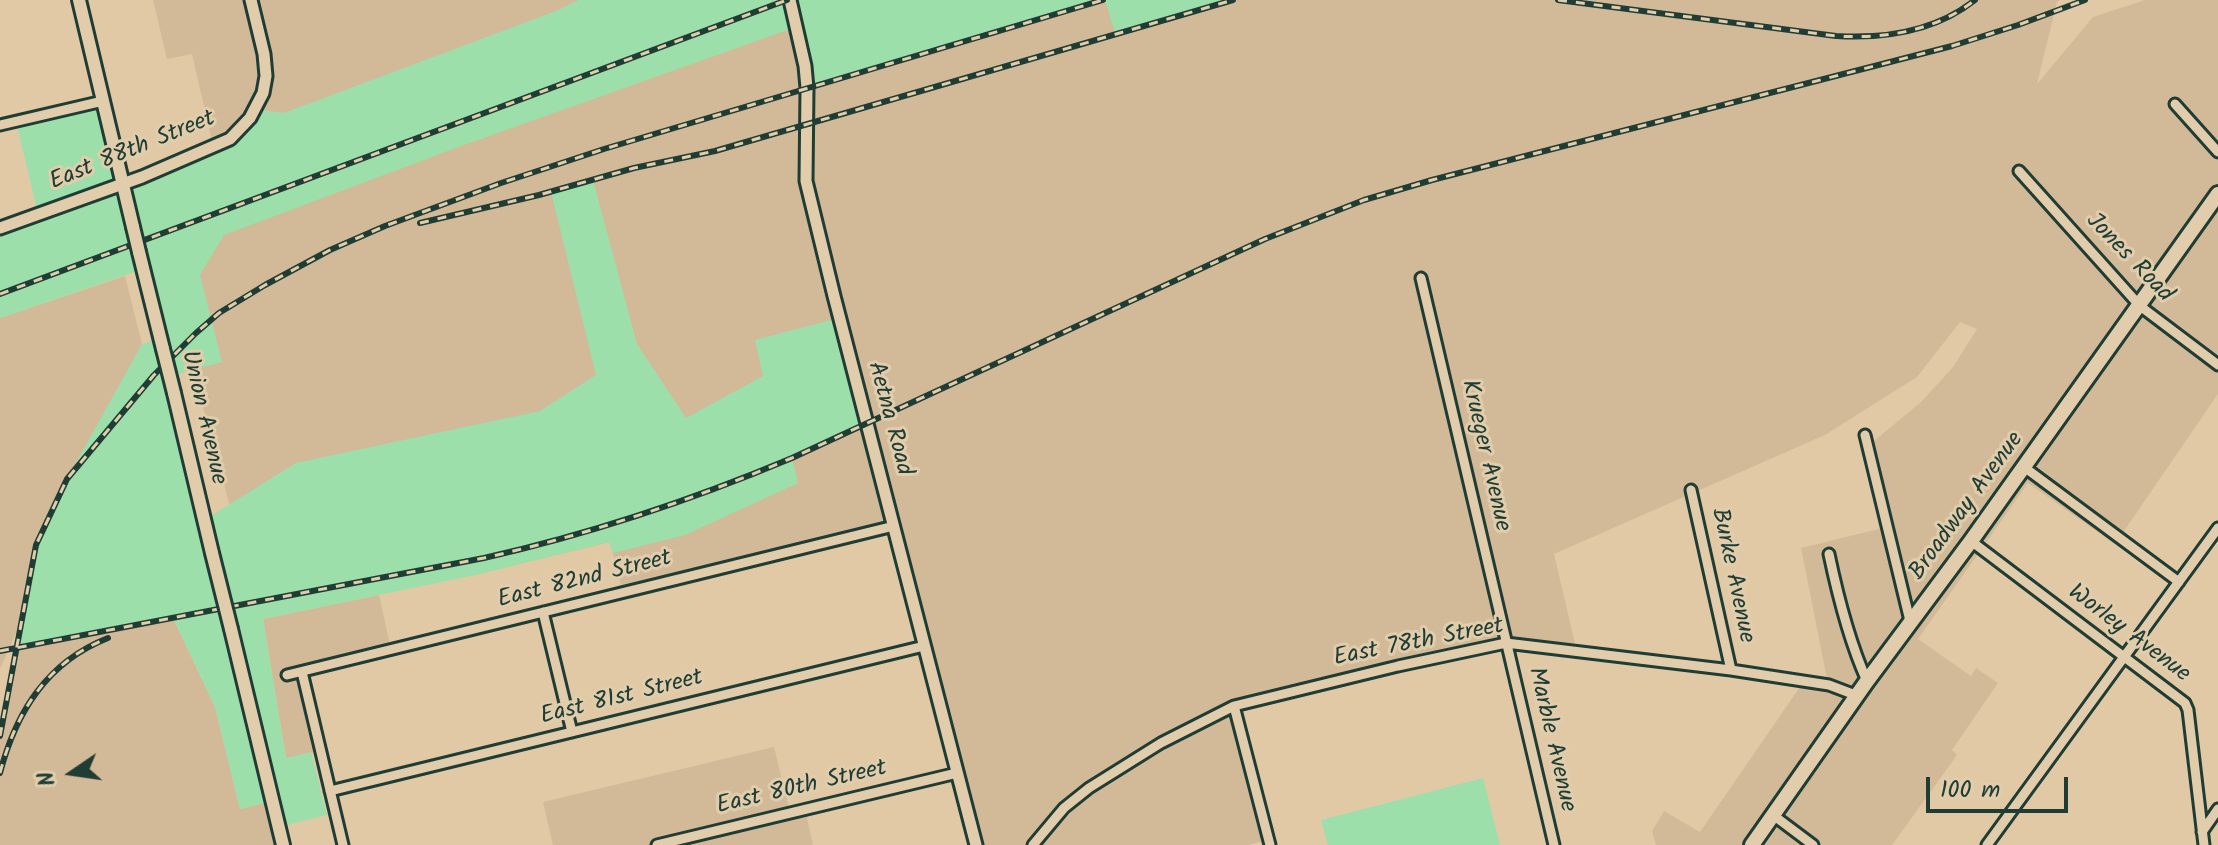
<!DOCTYPE html>
<html>
<head>
<meta charset="utf-8">
<style>
	body { margin:0 }
	#map { position:relative; width:2218px; height:845px; overflow:hidden; background:#e1c9a6; font-family:Kalam,sans-serif }
	canvas { display:block }
	.north { position:absolute; left:32px; top:733px; width:80px; height:80px; -webkit-text-stroke:6px #e1cdab; paint-order:stroke; rotate:257deg; font-size:22px; font-weight:700; line-height:32px; text-align:center; color:#1f3d34 }
	.north::after { content:''; display:block; margin:auto; width:28px; height:36px; background:#1f3d34; clip-path:polygon(50% 0,100% 100%,50% 72%,0 100%) }
	.scale { position:absolute; left:1926px; top:777px; width:142px; height:36px; box-sizing:border-box; border:4px solid #1f3d34; border-top:0; padding-left:10px; font-size:24px; line-height:28px; white-space:nowrap; color:#1f3d34; -webkit-text-stroke:6px #e1cdab; paint-order:stroke }
</style>
</head>
<body>
<div id="map">
<canvas width="2218" height="845"></canvas>
<div class="north">N</div>
<div class="scale">100 m</div>
</div>
<script>
const c = document.querySelector('canvas').getContext('2d');
c.lineJoin = 'round';
function fillPath(path, color) { c.fillStyle = color; c.fill(path, 'evenodd'); }
function trace(path, color, width, dash) { c.strokeStyle = color; c.lineWidth = width; c.lineCap = dash ? 'butt' : 'round'; c.setLineDash(dash || []); c.stroke(path); }
function write(font, color, halo, rows, align = 'center') {
  c.font = font + ' Kalam,sans-serif'; c.lineWidth = 6; c.setLineDash([]); c.textBaseline = 'middle'; c.strokeStyle = halo; c.fillStyle = color; for (const [text, x, y, turn = 0] of rows) {
    c.save(); c.translate(x, y); c.rotate((+turn || 0) * Math.PI / 180); c.textAlign = isNaN(turn) ? turn : align; if (halo) c.strokeText(text, 0, 0); c.fillText(text, 0, 0); c.restore();
  }
}
const built = new Path2D(`
	M153,0H2060L2057,2L2037,84L2093,17L2145,0H2218V394L2124,531L2127,535L2119,547L2028,483L1918,639L1971,676L1976,668L1998,683L1952,750L1957,755L1892,845H1656L1652,831L1664,811L1700,832L1804,681L1828,684L1801,548L1887,527L1868,446L1921,402L1953,367L1977,329L1960,322L1917,377L1825,435L1554,554L1577,652L1506,643L1234,706L1268,840L1248,845H976L894,527L623,593L610,542L475,575L244,558L162,256L250,118L213,146L192,54L167,59Z
	M125,276L142,344L0,669V318Z
	M379,595L391,649L302,672L320,751L286,758L263,619Z
	M173,618L215,707L240,809L272,801L283,845H0V736L17,648Z
	M774,747L790,812L805,809L813,845H553L543,802Z`);
const green = new Path2D(`
	M579,0H1103L807,88L796,27L461,146L224,235L200,275L222,362L170,376L204,520L296,463L540,411L596,375L551,192L593,180L637,344L686,418L763,376L755,340L839,318L867,424L792,457L798,483L685,535L613,553L609,542L475,575L263,619L286,758L311,752L327,815L279,827L272,801L240,809L215,707L173,618L17,648L36,545L67,479L142,344L160,338L143,269L0,318V228L38,214L16,121L103,101L122,183L230,139L255,109L284,113L556,11Z
	M1105,0H1227L1115,33Z
	M1483,778L1500,845H1328L1321,820Z`);
const minor = new Path2D(`
	M2175,104L2218,152
	M0,125L103,101
	M2019,171L2140,306L2218,365
	M1421,278L1554,845
	M1865,435L1911,625
	M2024,467L2179,582
	M1691,490L1731,670
	M1971,541L2185,703L2188,710L2204,845
	M1829,554C1838,597 1849,641 1867,681
	M543,612L572,732
	M302,672L343,845
	M287,675L894,526
	M1234,706L1270,845
	M330,791L924,646
	M1773,815L1813,845
	M2202,832L2218,809
	M657,845L957,773
	M1033,845L1064,808L1089,788L1161,743L1234,706L1398,666L1506,643L1731,670L1829,685L1858,696
	M1987,845L2218,528`);
const tertiary = new Path2D(`
	M790,0L805,66L807,88L806,181L834,296L976,845
	M0,228L142,177L230,139L250,118L263,93L266,76L264,54L251,0`);
const secondary = new Path2D(`
	M79,0L133,227
	M139,252L163,349
	M174,393L212,553
	M231,629L283,845`);
const primary = new Path2D(`
	M1752,845L1867,681L1971,541L2218,194`);
const rail = new Path2D(`
	M1558,0L1836,36C1885,39 1936,31 1975,0
	M420,223L539,195L634,168L715,151L1233,0
	M0,294L787,0
	M0,651L484,558C590,534 692,500 792,458L1265,239L1364,200L1432,180L1952,46L2018,25L2085,0
	M0,736L36,545L67,479L154,375L196,333L219,313L265,285L330,250L385,226L501,183L604,149L1103,0
	M0,773C16,712 47,662 108,638`);
const secondaryBridge = new Path2D(`
	M133,227L139,252
	M163,349L174,393
	M212,553L231,629`);
const streetNames = [
	["East 88th Street",133,152,-22],
	["Jones Road",2128,259,46],
	["Union Avenue",202,418,77],
	["Aetna Road",888,419,75],
	["Krueger Avenue",1484,456,77],
	["Broadway Avenue",1968,507,-54],
	["Burke Avenue",1731,576,78],
	["East 82nd Street",585,581,-14],
	["Worley Avenue",2128,635,37],
	["East 78th Street",1419,644,-11],
	["East 81st Street",622,699,-14],
	["Marble Avenue",1550,740,77],
	["East 80th Street",802,789,-13]
];
fillPath(built, '#d2ba99');
fillPath(green, '#9cdfaa');
trace(minor, '#1f3d34', 15);
trace(tertiary, '#1f3d34', 17);
trace(secondary, '#1f3d34', 18);
trace(primary, '#1f3d34', 20);
trace(minor, '#e1cdab', 9);
trace(tertiary, '#e1cdab', 11);
trace(secondary, '#e1cdab', 12);
trace(primary, '#e1cdab', 14);
trace(rail, '#1f3d34', 6);
trace(rail, '#e1cdab', 3, [9]);
trace(secondaryBridge, '#1f3d34', 18, []);
trace(secondaryBridge, '#e1cdab', 12);
write('24px', '#1f3d34', '#e1cdab', streetNames);
</script>
</body>
</html>
